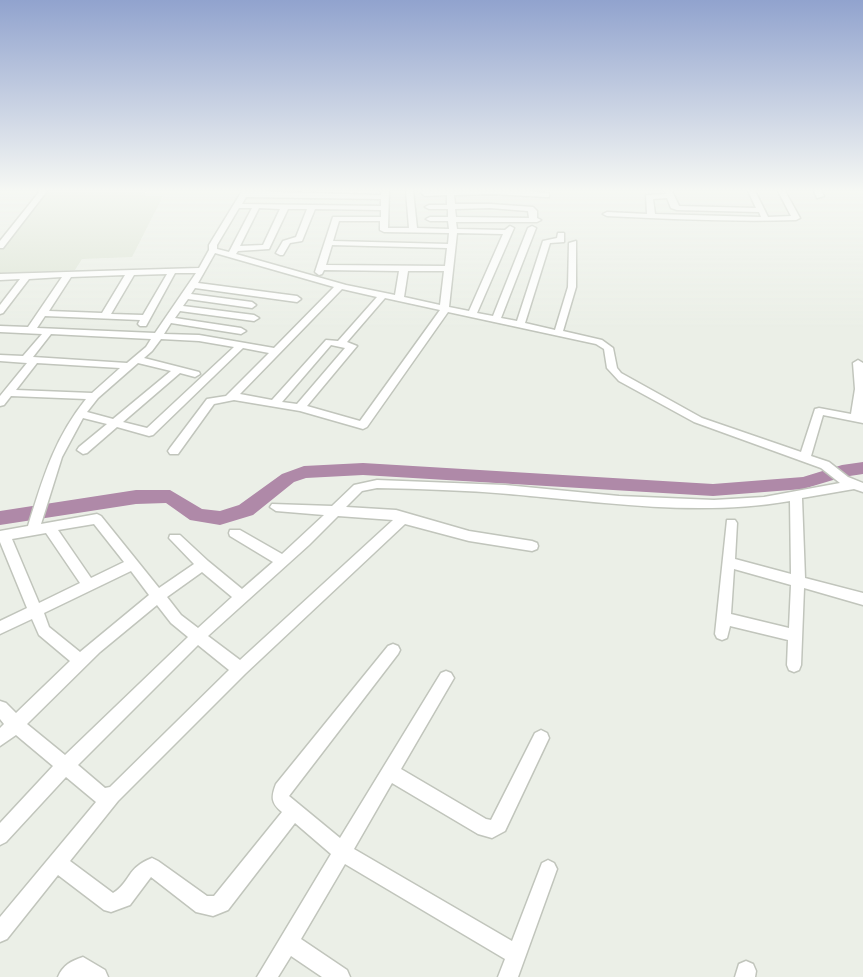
<!DOCTYPE html>
<html>
<head>
<meta charset="utf-8">
<style>
	body { margin:0 }
	canvas { display:block; background:#ebefe7 }
</style>
</head>
<body>
<canvas width="863" height="977"></canvas>
<script>
const c = document.querySelector('canvas').getContext('2d');
c.lineJoin = 'round';
function fillPath(path, color) { c.fillStyle = color; c.fill(path, 'evenodd'); }
function trace(path, color, width, dash) { c.strokeStyle = color; c.lineWidth = width; c.lineCap = dash ? 'butt' : 'round'; c.setLineDash(dash || []); c.stroke(path); }
const built = new Path2D(`
	M45,191H146L144,196H163L132,257L82,259L75,270L0,273V248Z`);
const river = new Path2D(`
	M863,462V474L843,477L803,489L713,496L363,475L306,478L294,482L253,515L220,525L190,520L166,503L136,504L0,525V511L136,490H170L202,509L220,511L239,505L282,474L304,466L363,463L713,484L803,477L842,465Z`);
const street = new Path2D(`
	M40,191H47L3,248H0V241Z
	M242,191L381,195V191H389L388,228H409L406,191H413L417,228L449,229L448,221H430L426,219L430,217H448V209H429L425,207L429,205H447V195L425,196L419,191H522L549,193V197H546L493,194L454,195L455,204H490L533,207L537,211V218L541,220L537,222H456L457,229L505,230L510,226L514,228L477,313L493,316L528,228L532,226L536,228L501,318L517,321L543,241L557,238L558,233H564V242L550,243L525,323L555,330L568,287L569,243L576,241V287L563,331L602,340L613,348L617,368L621,373L702,418L801,452L815,409L819,408L851,414L855,389L853,363L858,360L863,363V423L823,415L811,456L829,462L848,477L863,483V492L854,489L802,498L805,578L863,593V605L804,588L801,665L799,670L794,672L789,670L787,665L788,640L730,626L727,638L722,640L717,638L715,634L727,520H735L737,523L735,559L791,574L790,501C698,517 602,502 509,494C465,490 421,489 377,488L362,491L346,507L396,510L469,531L532,541L537,543L538,546L537,549L532,551L469,541L405,524L245,674L118,801L70,861L113,893C131,882 126,868 152,858L158,861L207,896H214L282,812C271,803 271,797 276,784L388,646L393,644L398,646L400,650L398,654L289,796L340,838L441,673L446,671L451,673L454,678L401,769L486,819L491,820L535,733L541,730L547,733L549,738L505,831L492,838L478,834L392,783L354,849L512,941L542,863L548,860L554,863L557,869L518,977H498L505,959L345,864L301,939L347,970L350,977H322L291,956L278,977H257L331,854L295,823L228,910L213,916L196,912L151,877L130,905L111,912L104,910L58,875L7,939L0,942V917L96,802L66,777L6,842L0,845V823L53,766L16,735L0,746V728L4,724L0,719V701L6,703L16,713L70,661L39,635L32,619L0,634V621L27,608L0,542V531L28,526C43,478 54,439 86,399L11,396L4,405L0,406V396L27,363L0,361V355L23,356L42,334L0,332V326L28,327L62,277L29,279L3,313L0,314V305L20,279L0,280V274L199,268L209,250V245ZM246,197L381,199V206L242,204ZM239,208H252L229,252L217,249V245ZM259,208L280,209L263,245L240,246ZM490,208L528,211L529,218L456,217L455,209ZM288,209H307L296,237L283,241L276,253L280,255H283L290,243L302,241L315,209L381,210V217H333L315,272L319,275L322,274L324,270L399,271L395,295L346,285L236,254L238,251L269,249ZM339,221H380V230L384,232L449,233L448,244L333,241ZM457,233L503,234L469,311L449,307ZM332,245L447,248L445,266L326,265ZM215,253L334,287L274,348L199,335L164,334L171,323L241,334L246,331L241,328L175,318L180,311L254,321L259,318L254,315L183,306L188,299L252,308L256,305L252,302L191,294L195,288L297,302L301,299L297,296L198,283ZM408,271H444L440,305L404,297ZM175,273H196L155,333L37,328L45,316L140,320L138,324L140,326H146ZM167,274L143,315L111,314L134,275ZM125,275L102,313L49,311L71,277ZM342,289L377,297L338,341L326,340L272,400L240,394ZM385,298L440,310L360,421L307,406L357,346L347,342ZM448,312L596,344L604,349L607,368L619,381L694,422L821,468L840,483L764,497L714,500L619,496L505,485L377,480L354,485L332,506L272,504L270,507L276,511L324,515L282,554L240,530H230L229,533L230,536L273,562L242,589L208,561L180,535H170L169,538L194,564L159,588L101,516L97,514L41,524L62,457L83,418L107,424L79,447L77,450L83,454L87,453L117,427L149,436L153,435L243,348L269,353L226,396L207,399L170,448L168,451L170,454H178L214,404L234,400L300,411L363,429L367,427ZM51,334L151,339L146,347L127,363L33,357ZM161,339L199,341L234,347L147,428L123,422L180,373L195,377L200,374L199,372L144,358L152,351ZM331,345L345,348L297,404L282,402ZM37,363L120,368L92,393L16,390ZM138,363L171,371L113,419L87,412L98,398ZM338,516L393,520L240,660L208,636L309,545ZM94,524L124,562L91,578L58,530ZM46,533L80,583L39,603L12,539ZM734,569L791,585L789,628L731,614ZM131,571L149,595L80,652L49,627L44,613ZM202,572L232,597L198,628L181,615L167,597ZM157,605L171,623L188,637L65,755L27,724L100,652ZM198,645L229,670L110,787L105,788L78,765Z
	M665,191H672L679,206L756,208L748,191H755L768,217L791,216L778,191H785L800,218L796,220C733,222 670,219 607,216L603,214L607,212L647,214L646,195L666,194ZM667,198L671,208L677,210L759,212L761,217L655,214L653,199Z
	M814,191H821L824,196L817,198Z
	M83,957L105,970L108,977H58C63,965 71,961 83,957Z
	M746,961L753,964L756,971L755,977H735L739,964Z`);
fillPath(built, '#dee5d6');
fillPath(river, '#af89a8');
trace(street, '#c1c5bc', 3);
fillPath(street, '#fff');
const sky = c.createLinearGradient(0, 0, 0, 328);
sky.addColorStop(0, '#91a3ce');
sky.addColorStop(0.58, '#f6f8f4');
sky.addColorStop(1, '#f6f8f400');
c.fillStyle = sky;
c.fillRect(0, 0, 863, 328);
</script>
</body>
</html>
